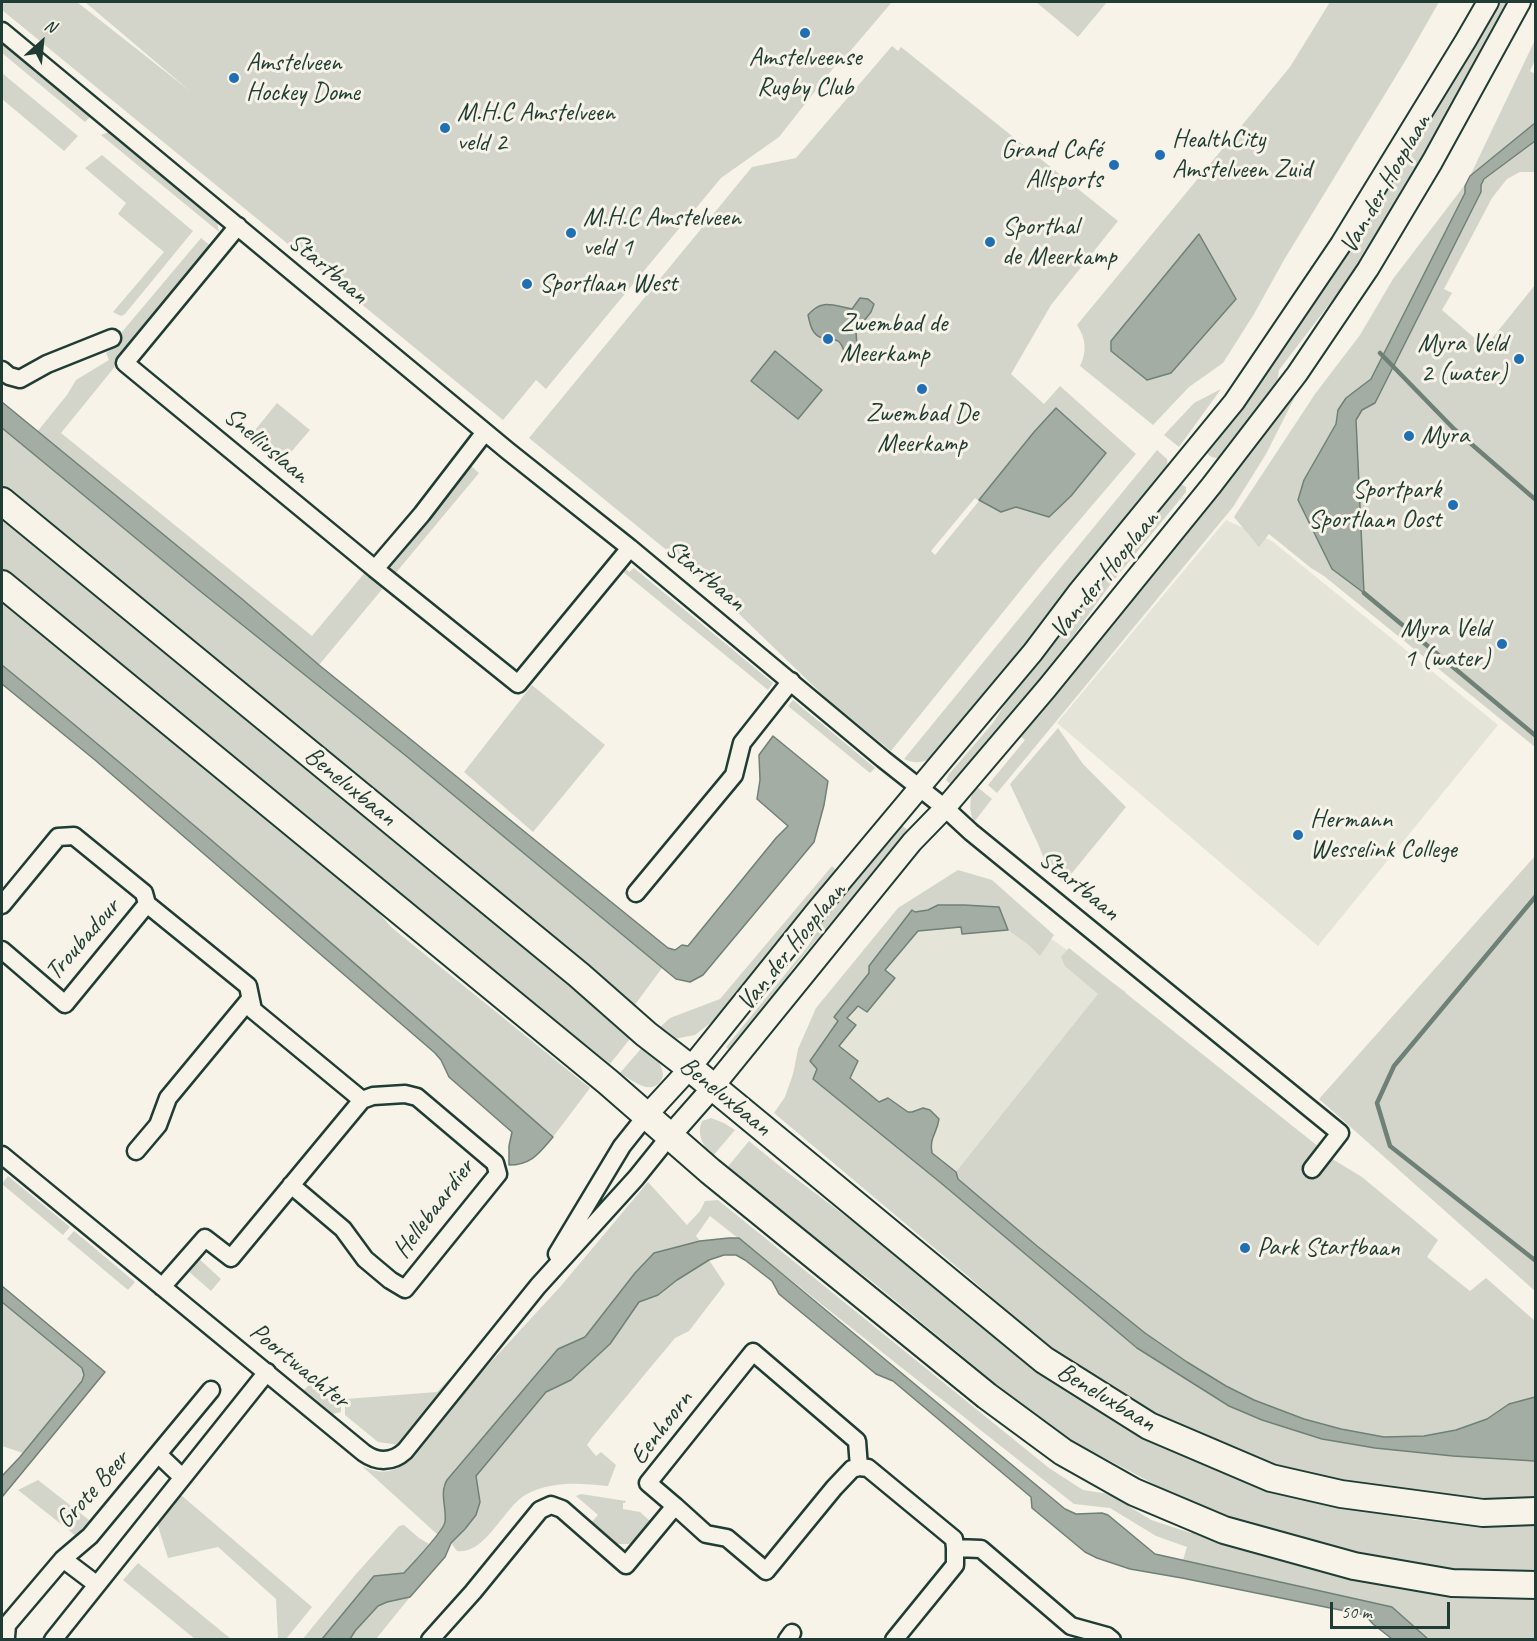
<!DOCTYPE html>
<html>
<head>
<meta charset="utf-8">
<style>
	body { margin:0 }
	#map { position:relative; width:1537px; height:1641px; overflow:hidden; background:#f7f3e8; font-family:Caveat,sans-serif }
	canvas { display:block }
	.frame { position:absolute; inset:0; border:3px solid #1f3d34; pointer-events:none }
	.north { position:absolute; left:12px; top:12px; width:60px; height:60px; -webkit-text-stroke:4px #f7f3e8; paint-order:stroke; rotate:27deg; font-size:16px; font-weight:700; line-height:24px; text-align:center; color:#1f3d34 }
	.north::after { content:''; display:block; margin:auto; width:21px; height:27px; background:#1f3d34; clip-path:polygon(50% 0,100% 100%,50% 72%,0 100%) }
	.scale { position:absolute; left:1330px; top:1602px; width:120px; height:27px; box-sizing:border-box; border:3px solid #1f3d34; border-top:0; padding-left:8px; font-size:18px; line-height:21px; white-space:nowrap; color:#1f3d34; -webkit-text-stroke:4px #f7f3e8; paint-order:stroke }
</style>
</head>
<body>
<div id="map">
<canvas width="1537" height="1641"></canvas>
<div class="frame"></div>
<div class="north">N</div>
<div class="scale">50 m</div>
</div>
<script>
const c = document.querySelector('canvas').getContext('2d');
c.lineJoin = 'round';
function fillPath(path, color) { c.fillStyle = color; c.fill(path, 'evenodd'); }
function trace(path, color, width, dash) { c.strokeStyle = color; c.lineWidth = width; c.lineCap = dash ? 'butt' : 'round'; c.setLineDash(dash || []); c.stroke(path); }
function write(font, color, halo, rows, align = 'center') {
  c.font = font + ' Caveat,sans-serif'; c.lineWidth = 6; c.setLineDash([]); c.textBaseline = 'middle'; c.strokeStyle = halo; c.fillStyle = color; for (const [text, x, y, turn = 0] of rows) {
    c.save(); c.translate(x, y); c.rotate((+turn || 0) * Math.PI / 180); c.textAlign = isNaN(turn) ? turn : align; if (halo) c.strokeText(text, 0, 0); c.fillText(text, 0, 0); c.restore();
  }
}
const built = new Path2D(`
	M1226,520L1272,541L1498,725L1318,946L1057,723Z
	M963,876L1126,992L944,1208L828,1071L848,1000Z`);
const green = new Path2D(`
	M2,2H77L190,91L85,2H892L846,56L842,57L779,137L721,178L546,389L536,380L503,420L2,10Z
	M1036,2H1107L1078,37Z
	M1330,2H1439L1407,58L1284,260L1254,314L1223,363L1189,387L1153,425L1080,366C1087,352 1086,338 1077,325L1290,67Z
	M1495,2H1511L1430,146L1354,272L1279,370L1276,388L1221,458C1212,459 1208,456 1204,448Z
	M1535,40V60L1530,71L1535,74V123L1470,176Z
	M2,44L90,117L85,122L2,53Z
	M892,46L898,51L901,47L1118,221L1051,305L1011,374L1044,404L1060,386L1136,454L1037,570L891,751L827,699L707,583L529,438L752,167L796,158ZM1106,453L1071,496L1049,517L1016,507ZM975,498L979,501L935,555L931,551Z
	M2,73L78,136L64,151L2,99Z
	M109,132L217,222L219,232L101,135Z
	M1535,141V172H1520L1507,179L1492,198L1444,289L1452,293L1442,310L1485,347L1535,285V747L1324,576L1311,568L1269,534L1259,547L1234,517L1315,394L1360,335L1393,279L1467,182L1465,187V193L1371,380L1347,398L1338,410L1336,424L1304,480L1298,500L1332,569L1364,592L1356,420L1362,409L1375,403L1481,193V185L1484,180Z
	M102,155L193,231L125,314L121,316L113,312L164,252L118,214L126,203L85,168Z
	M201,238L212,247L61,433L312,636L461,457L479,473L319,665L242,599L37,432L67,395L76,380L109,360L106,353L114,348L111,343L116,339Z
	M1301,385L1266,454L1233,507L997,793L988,785L1025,740L1020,736L1024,731L1021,728Z
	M1221,389L1179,447L1164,435L1194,403Z
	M277,403L310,430L279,466L247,440Z
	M2,428L200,591L405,755L662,968L634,1006L2,492Z
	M1157,450L1167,459L1168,468L933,757C922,763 916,764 904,759Z
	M1181,484L1186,487V492L1110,585L1046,674L954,784L949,783L946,780L949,774L993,723L1031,662L1177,485Z
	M2,520L446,885L633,1035L610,1064L95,652L2,574Z
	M625,568L629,572L634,568L773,683L768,690L622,571Z
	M2,601L367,899L391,927L590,1088L553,1137L390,993L163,798L2,665Z
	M532,685L605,745L533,832L464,772Z
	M793,700L875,768L870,773L788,706Z
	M1058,728L1083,764L1126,807L1063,884L1045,862L1039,846L1010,784Z
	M975,785L992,799L974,822C968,809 970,798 975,785Z
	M901,825L908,830L793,968L768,1007L733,1053L726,1047L808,946L836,901Z
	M1535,856V1291L1319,1099Z
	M832,866L836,870L713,1021L695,1035L674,1039L657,1030L670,1018L720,999Z
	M958,870L992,880L1054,935L1040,956L1029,945L1008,930L999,907L938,905L928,910L915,912L869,966V973L834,1017L838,1021L810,1061L817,1069L814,1079L941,1183L1137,1348L1229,1406L1263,1420L1322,1439L1375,1448L1453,1456L1535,1461V1499H1491L1420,1493L1355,1486L1312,1476L1262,1460L1193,1431L1137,1404L1076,1366L1016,1319L970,1278L774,1113L785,1097L793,1074L798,1049L816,1008L898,908Z
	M1069,948L1319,1147L1308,1161L1319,1170L1329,1157L1362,1177L1438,1240L1427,1257L1470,1291L1486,1278L1535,1321V1397L1509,1404L1487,1419L1456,1430L1424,1436L1384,1437L1341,1429L1304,1419L1254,1400L1226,1386L1187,1362L1145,1333L1037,1246L958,1179L956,1172L1098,994L1065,966L1061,957Z
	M645,1044C652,1052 662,1063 663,1074C663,1078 661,1080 659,1083C649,1095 630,1079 620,1073Z
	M711,1118L724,1123L735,1130L712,1157C704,1145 696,1136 702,1121Z
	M749,1141L782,1168L897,1255L1034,1365L1072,1393L1111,1419L1172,1449L1346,1506L1415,1520L1493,1524H1535V1573L1454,1570L1408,1564L1284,1540L1209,1511L1171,1493L1063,1436L1029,1411L875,1284L725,1170Z
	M8,1176L70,1227L63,1235L2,1184Z
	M648,1182L687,1225L700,1211L705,1201L718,1200L1049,1468L1083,1490L1109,1494L1151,1520L1191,1533L1193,1525L1535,1594V1639H1428L1392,1607L1183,1560L1187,1547L1156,1536L1110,1508L1074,1504L710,1216L696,1236L700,1241L654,1253L635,1273L585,1337L558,1349L447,1480L443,1486L446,1523L438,1535L362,1466C389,1479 401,1468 420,1449L477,1377L560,1287Z
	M74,1231L135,1282L128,1290L67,1239Z
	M197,1257L221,1279L211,1291L187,1270Z
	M709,1260L725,1284L689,1331L675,1338L591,1439L587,1445L596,1456L601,1452L616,1465L608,1486C580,1483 552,1481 527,1494C504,1506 486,1555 457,1551L451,1543L465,1529L480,1502L475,1476L546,1392L571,1380L610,1344L639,1302L658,1295L677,1280Z
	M2,1302L82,1368L84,1375L82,1381L23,1453L2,1446Z
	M449,1379L451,1382L399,1445L378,1442L345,1415V1399L437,1392Z
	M311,1383L332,1400L341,1399V1412L333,1414L304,1390Z
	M38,1480L89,1520L76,1536L18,1490Z
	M581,1494L626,1501L625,1503H623V1509L640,1512L650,1521L632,1544H616L590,1524L598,1515L576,1496Z
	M181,1495L312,1607L286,1639H278L276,1599L218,1547L168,1558L157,1523Z
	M404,1525L419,1538L429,1544L404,1573L374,1576L322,1639L302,1640L356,1574L399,1526Z
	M138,1563L231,1639H195L123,1580Z
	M410,1597L376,1639L350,1640C356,1629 368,1613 378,1606C386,1600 400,1599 410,1597Z`);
const water = new Path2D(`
	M1535,123V141L1484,179L1481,185V192L1375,403L1362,410L1356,420L1364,593L1332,569L1298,500L1304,480L1336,424L1338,410L1346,398L1371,379L1465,193V186L1470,176Z
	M1199,234L1236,299L1171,373L1147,380L1111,351V341Z
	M860,298L868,299L874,304L871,312L856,331L857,347L860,353L856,360L849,362C843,355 845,346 838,341C833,338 829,340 823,338C812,336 810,324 808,315C822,298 834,306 852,309Z
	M775,351L822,390L798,419L751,381Z
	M2,402L242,599L319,665L668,948L675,950L682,945L688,946L776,838L788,826L757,799L760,780L759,755L773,736L828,781L824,805L814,842L703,975L690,982L676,979L405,755L200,591L2,428Z
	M1056,408L1106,453L1071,496L1049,517L1016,507L1001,512L979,500L1034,432Z
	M2,665C189,818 371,977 553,1137C540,1152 532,1165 509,1165V1146L512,1132L449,1077L441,1060L435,1053L95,760L2,684Z
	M938,905H964L999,907L1008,930L962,934L961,927L918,931L885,970L895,978L867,1012L858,1006L847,1018L856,1025L839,1046L858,1061L850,1078L879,1102L888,1098L908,1112H912L923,1108L930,1110L939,1119C937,1134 929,1137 932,1153L956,1172L958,1179L1037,1246L1145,1333L1187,1362L1226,1386L1254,1400L1304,1419L1341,1429L1384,1437L1424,1436L1456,1430L1487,1419L1509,1404L1535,1397V1461L1453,1456L1375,1448L1322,1439L1262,1420L1229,1406L1137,1348L941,1183L813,1079L817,1069L810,1061L838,1021L834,1017L869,973V966L912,910L915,912L928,910Z
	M729,1238H739L1065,1509L1076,1514L1102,1513L1108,1515L1155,1554L1392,1607L1428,1639H1392L1373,1624L1365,1615L1182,1578L1130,1569L1097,1558L1085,1552L1032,1508L1031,1497L893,1381L876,1374L779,1294L772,1281L745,1260L736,1255H724L709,1260L677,1280L658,1295L639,1302L610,1344L571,1380L546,1392L476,1476L480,1502L476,1515L465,1529L451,1543L445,1557L410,1597L387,1602L378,1606L355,1631L350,1639H322L374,1576L404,1573C412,1564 444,1531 445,1522C447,1508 439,1493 447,1480L558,1349L585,1337L635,1273L654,1253L700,1241Z
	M2,1286L105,1372L2,1497V1476L20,1457L82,1381L84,1375L82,1368L2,1302Z`);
const stream = new Path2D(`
	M1380,353L1454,429L1536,500
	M1364,593L1536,736
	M1536,896L1394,1066L1377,1103L1390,1146L1536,1261`);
const minor = new Path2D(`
	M2,31L508,451L630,548L883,759L945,808L971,832L1340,1133L1312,1169
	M238,226L125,363L375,569L422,514L485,432
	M2,370L9,376L20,379L47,364L112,338
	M375,569L518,684L630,548
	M636,893L734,775L742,743L791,681
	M2,905L58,837L74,836L144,893L147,904L248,986L253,1010L362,1100
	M2,950L65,1004L147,904
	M136,1151L158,1125L168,1098L250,999
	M2,1155L364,1453C378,1463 393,1462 405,1451L538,1286L636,1178L669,1137
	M557,1254L622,1146L646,1116
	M162,1287L205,1238L231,1258L362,1100L373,1096L405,1094L417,1097L495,1163L498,1174L405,1289L390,1280L365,1259L343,1229L291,1185
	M159,1455L182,1477
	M675,1506L706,1534L727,1538L766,1571L834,1488L852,1469L859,1467
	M955,1548L981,1549L1071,1626L1107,1636L1112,1640
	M63,1559L96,1584
	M4,1640L6,1637L7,1625L63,1559L90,1536L211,1390
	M53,1640L267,1372
	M430,1640L473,1592L540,1510L551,1505L562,1509L626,1565L675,1506L648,1483L753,1352L857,1441L859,1467L868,1468L954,1539L955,1548V1565L894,1640
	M787,1640L792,1633`);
const tertiary = new Path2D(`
	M646,1116L690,1068L817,910L1033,652L1079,591L1234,402L1341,244L1466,40L1488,2
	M669,1137L713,1087L912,842L945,808L1047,688L1211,486L1297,374L1368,269L1432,162L1520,2`);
const primary = new Path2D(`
	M2,501L579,975L646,1034L690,1068L1044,1360L1149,1426L1271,1478L1341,1494L1483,1513L1536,1511
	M2,584L608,1082L710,1171L987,1396L1063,1452L1134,1492L1224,1530L1354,1566L1452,1583L1536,1585`);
const markers = [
	[805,33,6,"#1f6fb2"],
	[234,78,6,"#1f6fb2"],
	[445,128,6,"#1f6fb2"],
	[1160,155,6,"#1f6fb2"],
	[1114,165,6,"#1f6fb2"],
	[571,233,6,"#1f6fb2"],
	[990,242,6,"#1f6fb2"],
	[527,284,6,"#1f6fb2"],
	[828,339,6,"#1f6fb2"],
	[1519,359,6,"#1f6fb2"],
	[922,389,6,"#1f6fb2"],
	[1409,436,6,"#1f6fb2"],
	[1453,505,6,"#1f6fb2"],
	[1502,644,6,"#1f6fb2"],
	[1298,835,6,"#1f6fb2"],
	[1245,1248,6,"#1f6fb2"]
];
const poiNames = [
	["Amstelveense",805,58,"center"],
	["Rugby Club",805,88,"center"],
	["Amstelveen",246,63],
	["Hockey Dome",246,93],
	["M.H.C Amstelveen",457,113],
	["veld 2",457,143],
	["HealthCity",1172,140],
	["Amstelveen Zuid",1172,170],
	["Grand Café",1102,150,"right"],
	["Allsports",1102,180,"right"],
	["M.H.C Amstelveen",583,218],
	["veld 1",583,248],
	["Sporthal",1002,227],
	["de Meerkamp",1002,257],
	["Sportlaan West",539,284],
	["Zwembad de",840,324],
	["Meerkamp",840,354],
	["Myra Veld",1507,344,"right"],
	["2 (water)",1507,374,"right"],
	["Zwembad De",922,414,"center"],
	["Meerkamp",922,444,"center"],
	["Myra",1421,436],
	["Sportpark",1441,490,"right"],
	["Sportlaan Oost",1441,520,"right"],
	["Myra Veld",1490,629,"right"],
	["1 (water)",1490,659,"right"],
	["Hermann",1310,820],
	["Wesselink College",1310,850],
	["Park Startbaan",1257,1248]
];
const streetNames = [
	["Van der Hooplaan",1386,184,-60],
	["Startbaan",328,269,40],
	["Snelliuslaan",266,446,40],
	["Van der Hooplaan",1105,575,-51],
	["Startbaan",705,576,40],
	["Beneluxbaan",350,787,39],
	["Startbaan",1079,886,39],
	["Troubadour",83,940,-49],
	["Van der Hooplaan",792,947,-51],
	["Beneluxbaan",725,1097,39],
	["Hellebaardier",434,1209,-53],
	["Poortwachter",299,1366,39],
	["Beneluxbaan",1106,1398,31],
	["Eenhoorn",662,1428,-53],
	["Grote Beer",93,1490,-48]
];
fillPath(built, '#e5e4d9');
fillPath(green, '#d3d5ca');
fillPath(water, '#a4ada3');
trace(water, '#6f8077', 1.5);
trace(stream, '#6f8077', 4.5);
trace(minor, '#1f3d34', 21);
trace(tertiary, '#1f3d34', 24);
trace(primary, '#1f3d34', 30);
trace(minor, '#f7f3e8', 16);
trace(tertiary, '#f7f3e8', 20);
trace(primary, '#f7f3e8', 26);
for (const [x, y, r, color] of markers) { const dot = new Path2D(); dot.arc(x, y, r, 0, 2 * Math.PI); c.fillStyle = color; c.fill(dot); trace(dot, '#f7f3e8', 2); }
write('26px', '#1f3d34', '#f7f3e8', poiNames, 'left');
write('26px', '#1f3d34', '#f7f3e8', streetNames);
</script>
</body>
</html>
